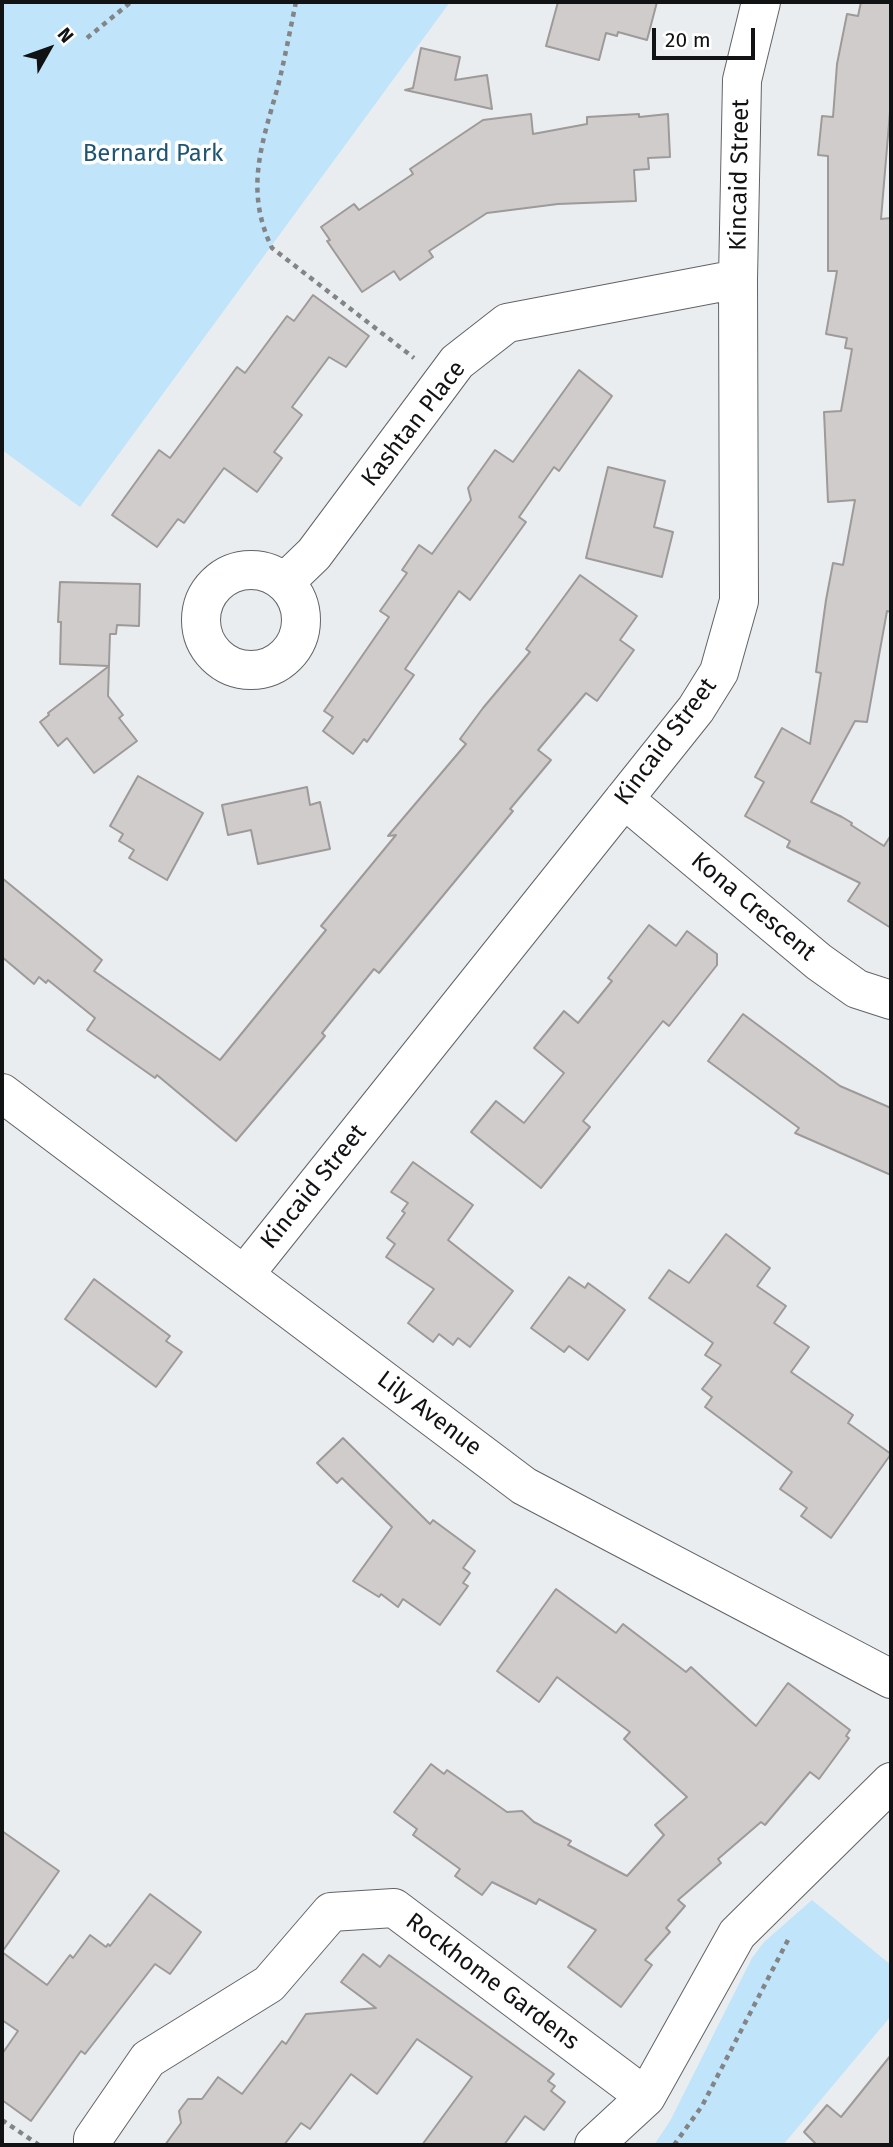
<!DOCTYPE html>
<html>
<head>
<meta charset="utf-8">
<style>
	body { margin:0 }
	#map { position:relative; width:893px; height:2147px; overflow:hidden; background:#eaedef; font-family:"Fira Sans",sans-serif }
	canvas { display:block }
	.frame { position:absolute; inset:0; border:4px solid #111213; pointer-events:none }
	.north { position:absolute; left:14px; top:14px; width:70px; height:70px; -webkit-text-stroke:5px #fff; paint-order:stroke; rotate:50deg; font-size:19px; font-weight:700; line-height:28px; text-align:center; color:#111213 }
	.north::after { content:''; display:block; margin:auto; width:24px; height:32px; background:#111213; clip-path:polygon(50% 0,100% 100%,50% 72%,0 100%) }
	.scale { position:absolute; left:652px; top:28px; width:103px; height:32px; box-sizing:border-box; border:4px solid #111213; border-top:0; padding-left:9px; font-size:21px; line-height:24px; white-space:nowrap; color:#111213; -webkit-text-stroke:5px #fff; paint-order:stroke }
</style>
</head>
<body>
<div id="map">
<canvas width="893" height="2147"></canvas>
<div class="frame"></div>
<div class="north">N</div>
<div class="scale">20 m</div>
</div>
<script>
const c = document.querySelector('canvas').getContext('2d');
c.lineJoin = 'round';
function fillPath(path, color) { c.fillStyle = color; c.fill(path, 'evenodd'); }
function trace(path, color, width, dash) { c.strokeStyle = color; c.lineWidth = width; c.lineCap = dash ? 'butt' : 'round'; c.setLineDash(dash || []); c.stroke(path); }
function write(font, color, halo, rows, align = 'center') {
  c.font = font + ' "Fira Sans",sans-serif'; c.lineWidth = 7; c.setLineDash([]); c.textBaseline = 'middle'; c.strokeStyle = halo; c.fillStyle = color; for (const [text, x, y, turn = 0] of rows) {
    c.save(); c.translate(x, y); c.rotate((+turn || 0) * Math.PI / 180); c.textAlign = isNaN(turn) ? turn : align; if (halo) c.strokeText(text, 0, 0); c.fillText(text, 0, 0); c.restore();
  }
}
const green = new Path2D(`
	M2,2H450L80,507L2,450Z
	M812,1900L891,1965V2016L783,2145H654L670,2121L752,1958L764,1942Z`);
const building = new Path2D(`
	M558,2H657L647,40L618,32L617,36L606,33L599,60L546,46Z
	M861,2H891V100L881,219L891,218V612L887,611L867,722L855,721L811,802L842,817L852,823L851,825L884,846L891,835V928L848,901L860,883L787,847L790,841L745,816L764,782L755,777L782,728L810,744L821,673L816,672L826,600L833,563L843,565L855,500L828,502L824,412L841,411L852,349L845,348L847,338L826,334L837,271H828V156L818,155L822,116L833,117L837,64L847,14L858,16Z
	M421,48L460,57L455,80L487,75L492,109L405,90L413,88Z
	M531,114L533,134L587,124V117L639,114V117L668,114L670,157L648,158L649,169L634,170L636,201L558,204L487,213L429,251L433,257L400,280L394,271L362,292L327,241L330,240L321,227L354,204L359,210L413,174L410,169L483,120Z
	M313,295L369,336L346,367L329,357L292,407L302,415L274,452L282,458L257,492L224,468L184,523L178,519L157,547L112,515L159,450L170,458L237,367L245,373L287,316L294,321Z
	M579,370L612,396L559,471L554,467L519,517L526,522L470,600L459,591L405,669L414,675L367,742L364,739L353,754L323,731L333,717L324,711L389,617L380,611L407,573L402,570L419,545L432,554L471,500L468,488L495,450L513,462Z
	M608,467L665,481L654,527L673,532L662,577L586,558Z
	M580,575L637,616L620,640L634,650L597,701L586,693L538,750L551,760L510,809L513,811L379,973L374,969L322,1033L325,1036L236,1141L157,1075L155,1078L87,1030L95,1018L48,980L46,983L39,977L34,984L2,957V878L102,960L94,971L220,1060L326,930L321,926L396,835L388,836L466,744L460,739L483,708L530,652L526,649Z
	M60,582L140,584L139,626L117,625L116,634H110L108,696L123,715L119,718L137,741L94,773L67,738L58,746L40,722L49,715L48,713L109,666L60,664L61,622H58Z
	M138,776L203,813L167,880L129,858L134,850L119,841L123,834L110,826Z
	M307,787L310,805L320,802L330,849L258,864L251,830L228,835L222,805Z
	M649,925L676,946L687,931L717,954V965L669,1026L663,1021L583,1121L590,1127L541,1188L471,1132L496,1101L524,1123L564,1073L534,1048L564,1011L578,1023L612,981L608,978Z
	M743,1014L840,1086L891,1108V1175L795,1133L799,1128L708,1061Z
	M413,1162L473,1205L448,1240L513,1291L470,1347L458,1338L453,1345L439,1334L433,1342L408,1323L434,1289L386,1257L395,1244L387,1238L405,1213L402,1211L408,1203L391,1192Z
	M726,1234L770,1268L757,1286L786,1306L774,1323L809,1347L791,1372L853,1415L848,1423L891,1454L831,1538L801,1516L807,1508L780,1489L792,1472L705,1407L712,1397L702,1389L721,1365L705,1355L713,1343L649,1298L669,1270L689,1283Z
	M569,1277L585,1288L588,1283L625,1310L588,1360L569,1346L564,1352L531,1328Z
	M94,1279L170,1336L166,1341L182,1352L156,1387L65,1319Z
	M343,1438L430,1524L433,1520L475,1551L463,1568L470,1573L463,1583L468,1586L440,1625L403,1599L398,1607L381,1594L379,1597L353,1581L392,1527L342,1478L337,1483L317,1463Z
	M556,1589L616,1633L623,1624L686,1672L691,1667L756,1726L788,1683L850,1730L846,1736L849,1738L819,1779L810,1772L765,1825L761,1822L718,1859L721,1863L678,1900L685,1906L666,1928L670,1932L645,1960L652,1965L621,2007L568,1967L596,1930L539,1899L536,1904L492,1882L482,1895L455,1876L460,1869L413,1835L417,1829L394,1812L431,1764L444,1774L447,1770L507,1812L522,1811L534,1822L571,1841L568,1845L627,1876L664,1835L655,1825L687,1797L624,1739L630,1732L557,1677L539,1702L497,1671Z
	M2,1831L59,1871L2,1952L47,1985L70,1955L73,1958L90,1935L106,1947L108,1944L110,1946L150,1894L201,1932L170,1974L155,1964L85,2054L81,2051L31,2121L2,2100V2054L18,2031L2,2020Z
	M363,1954L380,1967L389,1955L554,2074L548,2081L555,2086L551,2091L565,2102L544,2130L525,2116L504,2145H422L472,2077L417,2039L377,2094L351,2074L310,2129L301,2123L284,2145H165L181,2123L179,2111L188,2099H202L218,2077L242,2094L282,2041L286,2044L306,2014L376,2008L341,1982Z
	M891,2055V2145H817L804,2132L827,2105L841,2117Z`);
const path = new Path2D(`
	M296,2C290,30 285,58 278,86C262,144 244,190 272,248L414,358
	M87,38L131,2
	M2,2120L39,2145
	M674,2145L702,2106L789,1938`);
const minor = new Path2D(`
	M201 620a50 50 0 1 1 100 0a50 50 0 1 1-100 0Z
	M285,582L314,554L457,362L507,323L738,279
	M624,799L819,962L857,989L891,1000
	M2,1093L524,1486L891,1679
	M244,1275L696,709L719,672L739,601L738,279L742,80L761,2
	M93,2145V2139L148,2059L269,1984L331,1912L394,1908L646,2097
	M594,2145L646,2097L737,1934L891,1782`);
const parkNames = [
	["Bernard Park",153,154]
];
const streetNames = [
	["Kincaid Street",740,175,-89],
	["Kashtan Place",414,424,-52],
	["Kincaid Street",666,742,-53],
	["Kona Crescent",753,907,40],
	["Kincaid Street",314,1187,-51],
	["Lily Avenue",429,1414,37],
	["Rockhome Gardens",492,1982,37]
];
fillPath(green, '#c0e4fa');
fillPath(building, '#d0cccb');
trace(building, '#9d9a99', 2);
trace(minor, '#616466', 40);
trace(path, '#828486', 4.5, [5, 5]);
trace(minor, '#fff', 38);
write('24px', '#1e5573', '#fff', parkNames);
write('24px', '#111213', '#fff', streetNames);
</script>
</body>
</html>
